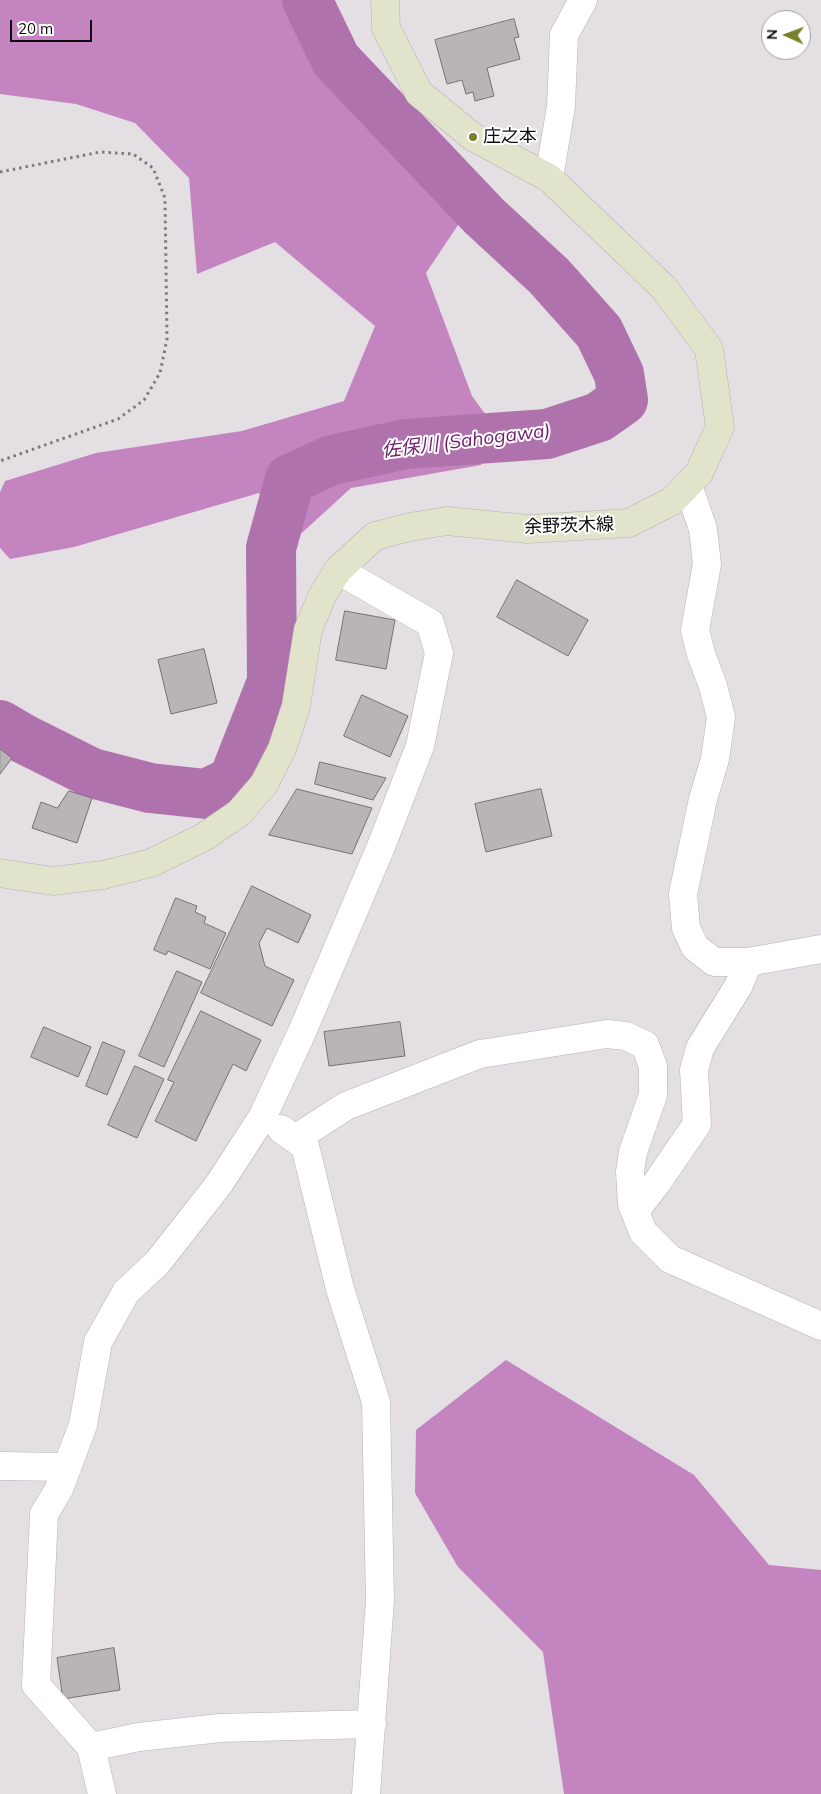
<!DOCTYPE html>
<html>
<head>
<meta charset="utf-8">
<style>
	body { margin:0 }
	#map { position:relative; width:821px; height:1794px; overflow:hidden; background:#e3dfe3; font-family:Mulish,sans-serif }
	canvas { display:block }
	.north { position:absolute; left:761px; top:10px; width:50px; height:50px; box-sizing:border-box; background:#fff; border:1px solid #9e9d9e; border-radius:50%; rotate:272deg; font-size:14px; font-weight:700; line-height:20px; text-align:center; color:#0d0b0d }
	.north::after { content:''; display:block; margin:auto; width:18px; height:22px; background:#78802c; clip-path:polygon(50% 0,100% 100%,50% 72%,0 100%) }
	.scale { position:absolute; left:10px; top:20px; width:82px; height:22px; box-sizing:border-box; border:2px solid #0d0b0d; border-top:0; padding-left:6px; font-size:15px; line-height:18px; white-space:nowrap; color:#0d0b0d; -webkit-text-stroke:4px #fff; paint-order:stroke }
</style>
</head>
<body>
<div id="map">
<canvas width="821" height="1794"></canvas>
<div class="north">N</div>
<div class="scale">20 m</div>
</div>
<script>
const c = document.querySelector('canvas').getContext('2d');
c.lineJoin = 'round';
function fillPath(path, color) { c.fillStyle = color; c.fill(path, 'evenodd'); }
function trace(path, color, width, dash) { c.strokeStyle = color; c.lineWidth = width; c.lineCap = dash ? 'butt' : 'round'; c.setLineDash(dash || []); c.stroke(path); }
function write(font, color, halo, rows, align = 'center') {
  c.font = font + ' Mulish,"Noto Sans JP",sans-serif'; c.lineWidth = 4; c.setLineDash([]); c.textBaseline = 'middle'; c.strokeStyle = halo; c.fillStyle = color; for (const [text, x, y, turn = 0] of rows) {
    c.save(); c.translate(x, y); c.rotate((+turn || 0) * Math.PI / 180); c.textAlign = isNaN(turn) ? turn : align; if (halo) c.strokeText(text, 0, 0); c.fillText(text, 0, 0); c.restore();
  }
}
const forest = new Path2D(`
	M0,0H307L371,96L478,195L426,273L472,396L497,430L481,465L351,488L293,541L259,493L74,547L10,559L0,548V492L5,481L96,453L242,431L344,401L375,326L275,242L197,274L189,178L135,123L76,104L0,94Z
	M506,1360L694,1475L769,1565L821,1570V1794H564L543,1652L458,1567L415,1493L416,1430Z`);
const river = new Path2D(`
	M0,725L24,739L92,773L150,788L206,794L233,781L272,682L271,548L290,479L332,460L406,444L547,434L599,417L623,400L619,374L599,332L549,276L484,216L336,60L307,0`);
const building = new Path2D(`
	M514,19L519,37L514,38L520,59L487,68L494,96L475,101L473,92L466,94L462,80L447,84L435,40Z
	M517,580L588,620L568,656L497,617Z
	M345,611L395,620L386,669L336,660Z
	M204,649L217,703L171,714L158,660Z
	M362,695L408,716L390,757L344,736Z
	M0,749L12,758L0,774Z
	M320,762L386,778L373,800L315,784Z
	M297,789L372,808L352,854L269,835Z
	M541,789L552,836L486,852L475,804Z
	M69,791L92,798L77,843L32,828L41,802L57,808Z
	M252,886L311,915L298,943L267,928L259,943L265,966L294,980L272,1026L201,993Z
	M176,898L197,906L195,912L206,917L204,923L226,933L210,969L168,951L166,955L154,950Z
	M177,971L202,982L164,1067L139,1056Z
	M201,1011L261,1040L246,1071L233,1064L196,1141L155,1121L174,1082L168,1080Z
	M400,1022L405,1056L329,1066L324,1032Z
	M44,1027L91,1047L78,1077L31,1057Z
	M103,1042L125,1051L107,1095L86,1086Z
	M135,1066L164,1079L137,1138L108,1125Z
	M114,1648L120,1690L63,1699L57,1658Z`);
const path = new Path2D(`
	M0,172L100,152L133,154L153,168L165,198L167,339L160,373L144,400L118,419L0,461`);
const minor = new Path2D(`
	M549,178L561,106L564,35L583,0
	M688,485L703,529L707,564L695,630L701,654L713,686L721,717L715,759L703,799L683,894L686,928L695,947L714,962H748L821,949
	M281,1129L305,1146L340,1289L376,1402L380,1600L366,1794
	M295,1139L346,1106L480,1054L607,1034L626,1036L645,1045L653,1066V1095L633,1152L630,1172L632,1204L643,1232L670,1259L821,1326
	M635,1211L656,1184L697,1124L694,1070L700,1048L739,985L748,962
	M0,1466L67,1467
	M91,1747L139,1737L220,1728L372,1724
	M102,1794L91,1747L36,1685L44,1514L59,1489L83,1425L98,1342L126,1292L158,1262L219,1184L263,1116L302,1032L380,849L420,746L439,653L430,623L338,570`);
const secondary = new Path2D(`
	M0,873L53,881L103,875L151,863L204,837L239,813L264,784L282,749L296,706L308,630L322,596L338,570L375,536L410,527L447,521L528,529L629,523L672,501L699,473L720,427L709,349L664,288L549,178L473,137L419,93L386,28L385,0`);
const markers = [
	[473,137,5,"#78802c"]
];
const poiNames = [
	["庄之本",483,137]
];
const streetNames = [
	["余野茨木線",569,526,-2]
];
const waterNames = [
	["佐保川 (Sahogawa)",466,441,-7]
];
fillPath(forest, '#c384c0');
trace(river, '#b072ad', 50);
fillPath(building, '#b8b4b8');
trace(building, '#757175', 1);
trace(minor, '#b6b2b5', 29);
trace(secondary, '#b6b2b5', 29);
trace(path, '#7d7a7d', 3, [2.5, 4]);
trace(minor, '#fff', 28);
trace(secondary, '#e1e3ca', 28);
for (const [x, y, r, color] of markers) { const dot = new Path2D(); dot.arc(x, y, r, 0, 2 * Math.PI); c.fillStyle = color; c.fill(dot); trace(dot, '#fff', 2); }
write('18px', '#0d0b0d', '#fff', poiNames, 'left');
write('18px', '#0d0b0d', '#fff', streetNames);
write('italic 19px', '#6e226d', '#fff', waterNames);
</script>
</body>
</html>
